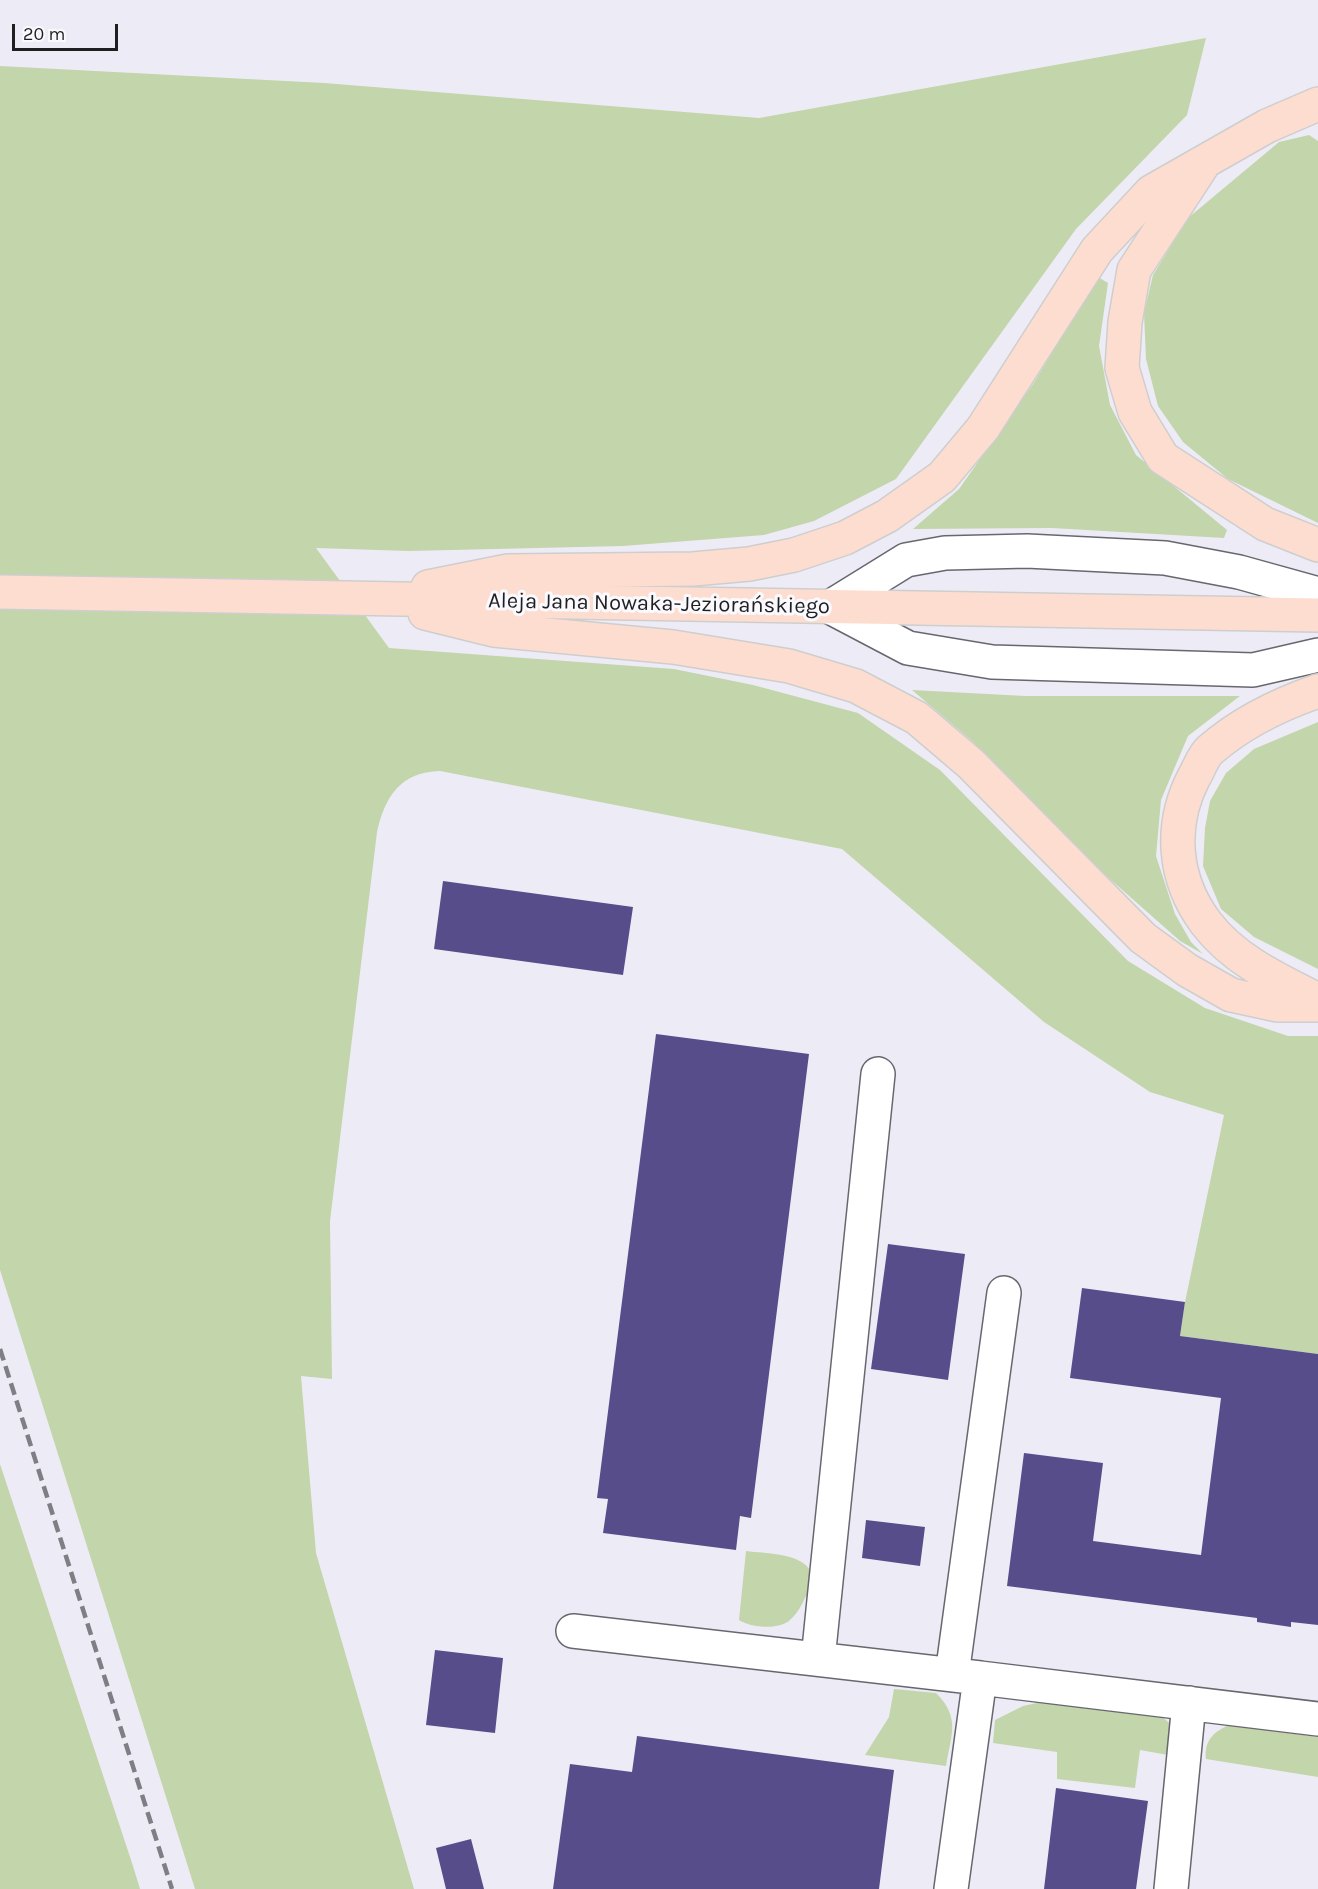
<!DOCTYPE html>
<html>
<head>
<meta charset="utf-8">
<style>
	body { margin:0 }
	#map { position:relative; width:1318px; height:1889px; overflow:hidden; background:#edecf6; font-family:Karla,sans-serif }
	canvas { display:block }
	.scale { position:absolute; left:12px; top:24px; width:106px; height:27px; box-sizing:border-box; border:3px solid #1f1f22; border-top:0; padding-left:8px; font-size:18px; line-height:21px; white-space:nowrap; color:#1f1f22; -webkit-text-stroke:4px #fafafe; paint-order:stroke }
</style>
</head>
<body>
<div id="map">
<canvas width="1318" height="1889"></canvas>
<div class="scale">20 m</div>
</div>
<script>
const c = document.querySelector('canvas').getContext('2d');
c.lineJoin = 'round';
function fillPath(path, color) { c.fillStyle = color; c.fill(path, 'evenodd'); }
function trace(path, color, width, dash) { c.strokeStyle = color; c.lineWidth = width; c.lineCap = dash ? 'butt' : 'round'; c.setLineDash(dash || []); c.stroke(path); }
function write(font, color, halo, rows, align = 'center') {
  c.font = font + ' Karla,sans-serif'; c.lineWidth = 6; c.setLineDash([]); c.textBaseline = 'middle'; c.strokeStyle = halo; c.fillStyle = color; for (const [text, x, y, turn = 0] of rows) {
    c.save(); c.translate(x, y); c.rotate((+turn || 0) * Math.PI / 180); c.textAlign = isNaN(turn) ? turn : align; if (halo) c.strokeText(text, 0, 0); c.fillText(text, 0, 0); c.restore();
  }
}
const green = new Path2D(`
	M1206,38L1187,115L1076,229L896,479L814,521L764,535L623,546L409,551L316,548L389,648L674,669L753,685L858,713L940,770L1128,961L1205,1008L1288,1036H1318V1354L1180,1336L1185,1302L1224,1115L1150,1092L1044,1022L842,849L440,771C400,772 385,797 377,832L330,1221L332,1379L301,1376L316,1553L414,1889H195L0,1270V66L324,83L759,118Z
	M1309,135L1318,141V523L1228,479L1183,442L1158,406L1146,359L1144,313L1153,275L1188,218L1279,142Z
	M1098,277L1108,283L1099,346L1110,405L1136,455L1227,530L1224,538L1052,528L913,529L959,489L1033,384Z
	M912,690L1025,696H1240L1188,736L1161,800L1156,856L1175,914L1191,942L1203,954L1180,941L1085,857L972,741Z
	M1318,722V969L1254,937L1221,909L1203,866L1205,828L1210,801L1226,773L1254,749Z
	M0,1464L133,1866L140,1889H0Z
	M746,1551C766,1554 807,1552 813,1577C814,1582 812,1590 812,1596H806C802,1604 798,1613 790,1620C779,1630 751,1628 739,1620Z
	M894,1689L936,1693C961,1718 951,1735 946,1766L865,1755L889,1717Z
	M1046,1701L1162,1717L1172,1725L1179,1757L1140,1750L1135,1788L1057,1779V1752L993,1743L995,1720L1023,1706Z
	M1229,1725L1318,1737V1777L1206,1759C1204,1741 1213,1732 1229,1725Z`);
const building = new Path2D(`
	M443,881L633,907L623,975L434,949Z
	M656,1034L809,1054L751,1518L740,1516L736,1550L603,1533L608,1499L597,1498Z
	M888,1244L965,1254L948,1380L871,1369Z
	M1082,1288L1185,1302L1180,1336L1318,1354V1625L1291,1622V1627L1257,1622V1618L1007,1586L1024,1453L1103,1463L1093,1541L1201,1555L1221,1398L1070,1378Z
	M866,1520L925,1527L920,1566L862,1558Z
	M435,1650L503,1658L495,1733L426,1725Z
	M637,1736L894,1770L879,1889H553L570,1764L632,1772Z
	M1056,1788L1148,1801L1136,1889H1044Z
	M471,1839L484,1889H446L436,1848Z`);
const minor = new Path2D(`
	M1318,594L1239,572L1165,558L1027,551L945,553L906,560L830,607L908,648L992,662L1253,670L1318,655
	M573,1631L980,1678
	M818,1659L878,1074
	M952,1675L1004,1293
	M951,1889L980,1678L1318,1719
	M1171,1889L1189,1703`);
const major = new Path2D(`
	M1202,166L1134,270L1125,322L1122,368L1135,412L1163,458L1265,524L1318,545
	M428,587L508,571L693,569L749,564L794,555L845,538L887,516L942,477L983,428L1097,250L1151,192L1267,126L1318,104
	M0,592L1318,615
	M425,613L494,630L673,647L789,666L856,686L917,718L971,764L1143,938L1187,970L1231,995L1277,1005H1318
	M1318,691C1280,704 1241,723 1210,750C1203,756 1199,769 1194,777C1169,825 1173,879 1206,923C1234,960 1278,980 1318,1000`);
const rail = new Path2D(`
	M0,1349L172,1889`);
const streetNames = [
	["Aleja Jana Nowaka-Jeziorańskiego",659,604,1]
];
fillPath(green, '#c3d5aa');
fillPath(building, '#574d8b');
trace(minor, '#67676f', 36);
trace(major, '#cecece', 36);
trace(minor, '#fff', 33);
trace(major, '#feddd1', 33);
trace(rail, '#7e7e84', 4.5, [12, 6]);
write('22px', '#1f1f22', '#fafafe', streetNames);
</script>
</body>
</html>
